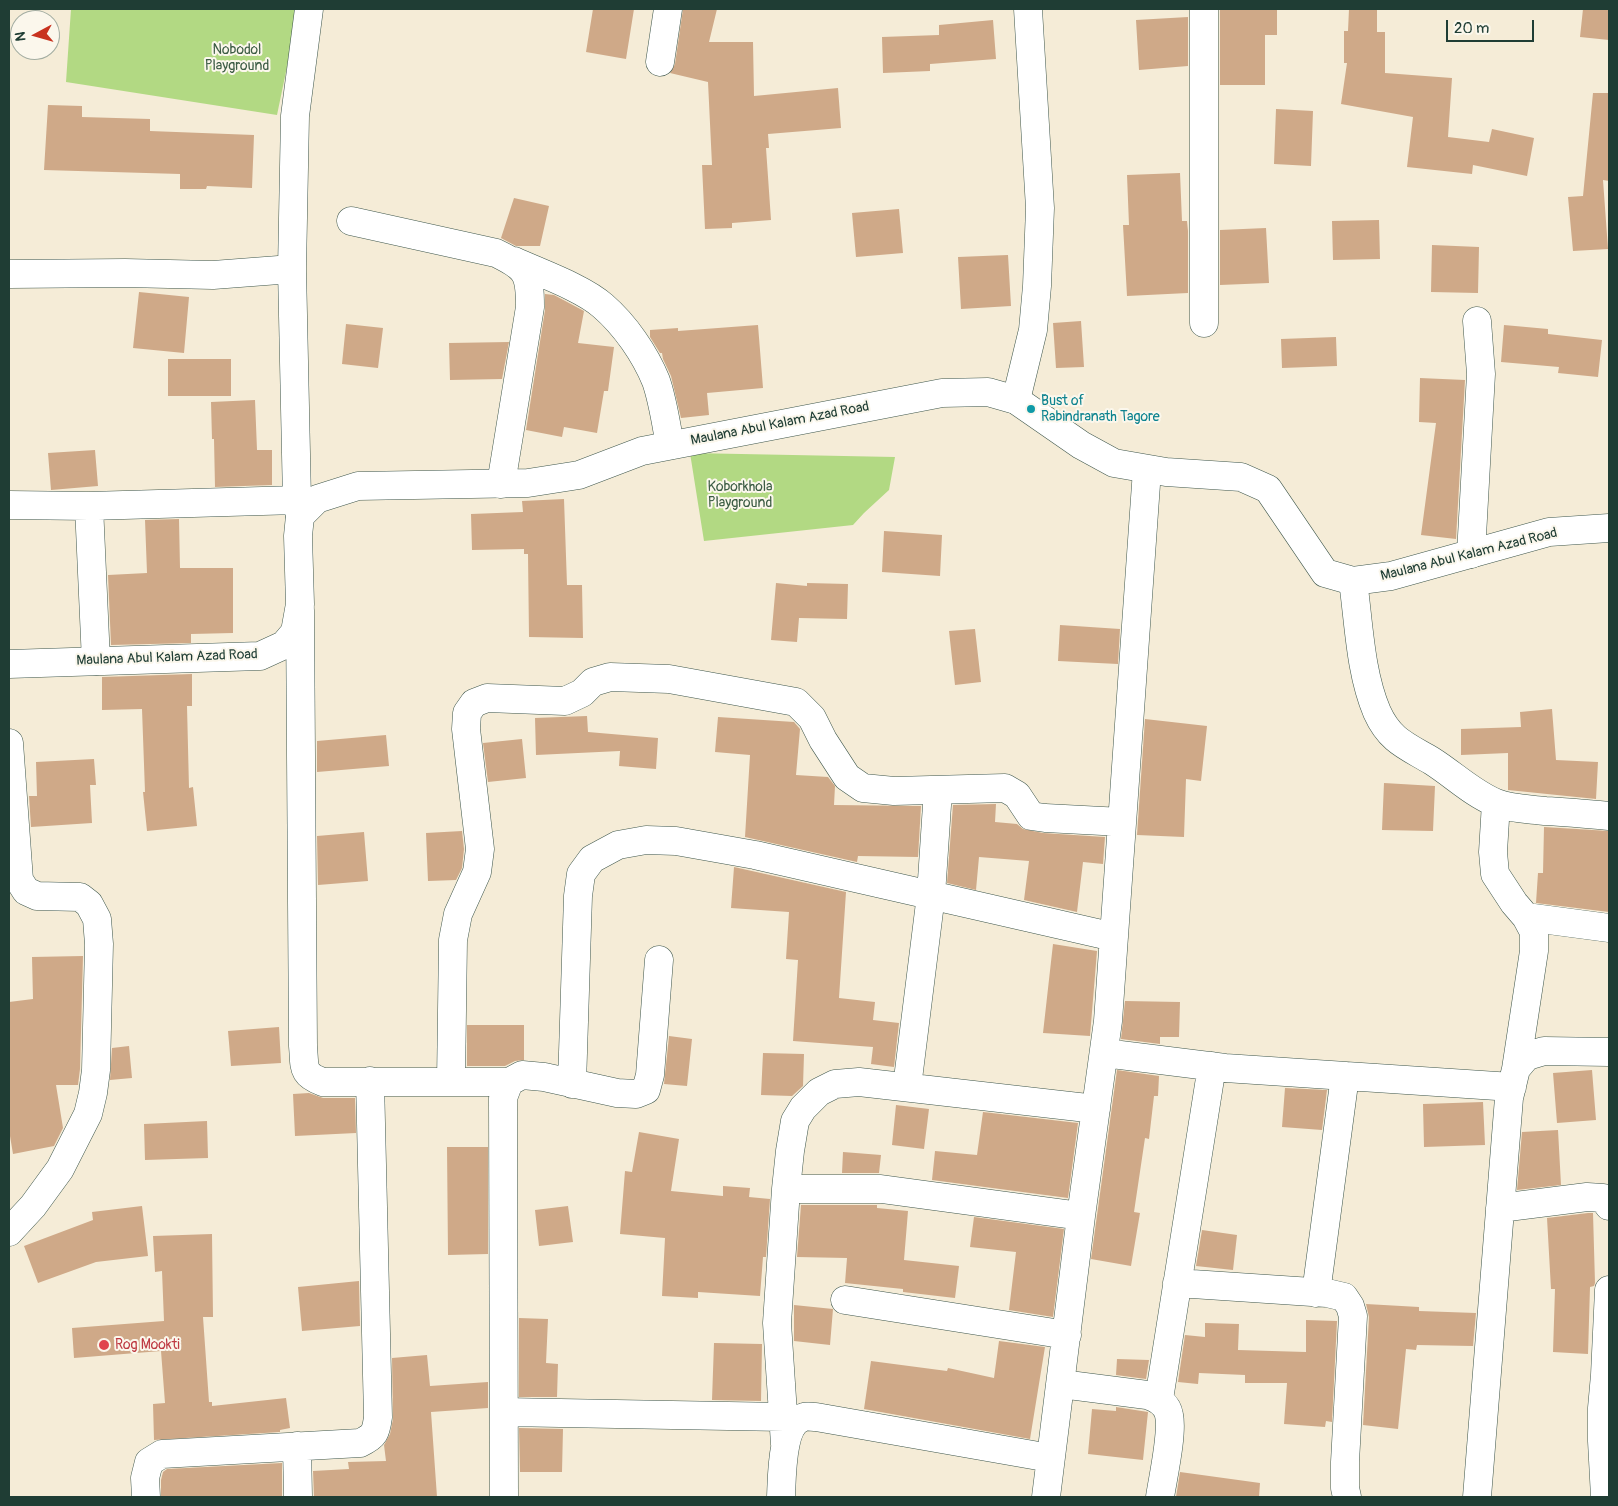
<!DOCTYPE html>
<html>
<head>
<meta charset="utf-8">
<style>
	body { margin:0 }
	#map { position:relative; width:1618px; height:1506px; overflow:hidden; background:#f5ecd7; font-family:Pangolin,sans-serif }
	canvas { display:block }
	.frame { position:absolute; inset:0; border:10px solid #1f3d34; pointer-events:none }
	.north { position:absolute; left:10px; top:10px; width:50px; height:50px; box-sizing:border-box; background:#fbf7ec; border:1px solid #a3ada2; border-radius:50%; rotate:264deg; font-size:14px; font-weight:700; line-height:20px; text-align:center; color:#1f3d34 }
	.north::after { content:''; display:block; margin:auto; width:18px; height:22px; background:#c8321e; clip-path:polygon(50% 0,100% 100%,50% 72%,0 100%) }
	.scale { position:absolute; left:1446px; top:20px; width:88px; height:22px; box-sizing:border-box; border:2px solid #1f3d34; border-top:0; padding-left:6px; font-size:15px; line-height:18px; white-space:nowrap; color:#1f3d34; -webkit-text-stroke:4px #fbf7ec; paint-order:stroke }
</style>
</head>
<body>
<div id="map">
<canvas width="1618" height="1506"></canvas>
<div class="frame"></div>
<div class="north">N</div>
<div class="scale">20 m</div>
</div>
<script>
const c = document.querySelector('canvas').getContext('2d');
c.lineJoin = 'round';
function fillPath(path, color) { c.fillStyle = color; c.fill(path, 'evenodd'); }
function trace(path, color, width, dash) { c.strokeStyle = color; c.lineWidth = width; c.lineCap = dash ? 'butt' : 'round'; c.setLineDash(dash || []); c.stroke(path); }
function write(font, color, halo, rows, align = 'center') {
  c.font = font + ' Pangolin,sans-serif'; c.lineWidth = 4; c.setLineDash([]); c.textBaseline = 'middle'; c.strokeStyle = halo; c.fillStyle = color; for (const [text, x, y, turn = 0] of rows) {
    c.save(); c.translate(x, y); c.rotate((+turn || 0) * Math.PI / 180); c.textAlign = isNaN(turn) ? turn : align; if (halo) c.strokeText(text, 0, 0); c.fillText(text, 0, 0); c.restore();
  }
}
const green = new Path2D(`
	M71,9H299L277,115L66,82Z
	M690,453L895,457L889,490L864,513L853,525L704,541Z`);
const building = new Path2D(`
	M593,9H634L626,59L586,52Z
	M683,9H717L709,42H753L754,96L838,88L841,128L768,134L769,148H766L771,220L732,223V228L705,229L702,165H712L708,82L670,73L675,64Z
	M1220,9H1277V35H1265V85H1220Z
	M1349,9H1377V32H1385V73L1452,78L1448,137L1489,142L1492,129L1534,138L1527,176L1473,165L1472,174L1407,167L1413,117L1341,104L1347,63H1344V31H1348Z
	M1583,9H1609V40L1580,37Z
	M1188,17V66L1139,70L1136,20Z
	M993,20L996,59L930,64V71L883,73L882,37L939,35V25Z
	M1593,93H1609V181L1603,180L1608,249L1573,251L1568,197L1583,196Z
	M48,105L82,106V117L150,119V131L254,135L252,188L207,186L206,189H180V174L44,170Z
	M1276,109L1313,111L1311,166L1274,164Z
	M1180,173L1182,221H1187L1188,231V293L1127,296L1123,225H1129L1127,175Z
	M514,198L549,206L540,246H516L501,238Z
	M899,209L903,253L856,257L852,213Z
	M1379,220L1380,259L1333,260L1332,221Z
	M1266,228L1269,283L1220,285V230Z
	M1432,245L1479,247L1478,293L1431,292Z
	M1008,255L1011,306L961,309L958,257Z
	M139,292L189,297L184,353L133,348Z
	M545,294L554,295L584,311L578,343L614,347L608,391H604L597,433L564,427L562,437L526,430L545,310Z
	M1081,321L1084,367L1056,368L1053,323Z
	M346,324L383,328L378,368L342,364Z
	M758,325L763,388L707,393L709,415L681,418L671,376L663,359L662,353H660L650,337V330L678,328V331Z
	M1504,325L1548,329V334L1602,340L1598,377L1558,373L1559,367L1501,362Z
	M1336,337L1337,366L1282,368L1281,339Z
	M509,342L502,379L450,380L449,343Z
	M168,359H231V396H168Z
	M1420,378L1465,380L1456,539L1421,535L1436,423L1419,422Z
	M255,400L257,450H272V485L215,487L214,439H212L211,402Z
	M95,450L98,486L51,490L48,453Z
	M564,499L567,585H582L583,638L529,637L528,554H524V549L472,550L471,514L523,512L522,501Z
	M179,519L180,568H233V633L191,634V643L111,645L108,575L147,573L145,520Z
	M884,531L942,535L940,576L882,572Z
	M776,583L807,586V583L848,584L847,619L799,618L797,642L771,640Z
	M1060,625L1120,629L1118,664L1058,661Z
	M975,629L981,682L955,685L949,631Z
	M192,674V706H187L189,788L193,787L197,826L147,831L143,792H145L142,709L102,710V677Z
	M1552,709L1556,760L1598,762L1596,799L1508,790V753L1461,755V729L1521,727L1520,712Z
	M587,716L588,732L658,738L656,769L619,766L620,751L536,755L535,718Z
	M718,717L794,722L800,729L796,775L828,777L835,786L834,805L921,806L918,857L858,856L857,862L745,837L750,755L715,752Z
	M1145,719L1207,726L1201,781L1186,779L1184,837L1137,835Z
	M386,735L389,766L317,772V741Z
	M522,739L526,778L488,782L483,743Z
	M94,759L96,785H90L92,823L31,827L29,796H37L36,762Z
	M1384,783L1435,786L1433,831L1382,830Z
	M996,804L995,822L1017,824L1023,829L1043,833L1105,837L1103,864L1083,862L1077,912L1024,900L1029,861L979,857L976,890L947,883L953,805Z
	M1544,827L1609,831V912L1536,903L1538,873H1543Z
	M462,831L464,849L462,868L456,880L428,881L426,833Z
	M364,832L368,881L318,885L317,836Z
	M734,867L846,892L839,998L875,1002L873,1020L899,1023L894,1067L871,1064L873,1047L793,1041L798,960L786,959L789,912L731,908Z
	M1053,944L1097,951L1090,1036L1043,1033Z
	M83,956L80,1069L78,1085H56L63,1128L54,1146L13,1154L9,1130V1002L33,999L32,957Z
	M1125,1001L1180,1002L1179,1037H1160V1044L1121,1039Z
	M467,1025H524V1060L515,1061L505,1066H467Z
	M279,1027L281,1063L231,1066L228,1031Z
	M669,1036L692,1039L687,1086L664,1084Z
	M129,1046L132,1078L110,1080L112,1048Z
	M763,1053L804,1054L803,1086L792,1096L761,1095Z
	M1117,1070L1159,1076L1158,1096H1154L1149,1139L1145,1138L1134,1212L1140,1213L1131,1266L1091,1259Z
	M1592,1070L1596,1120L1557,1123L1553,1073Z
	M1285,1088L1327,1090L1322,1130L1282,1127Z
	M309,1093L323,1098H355L356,1133L295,1136L293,1094Z
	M1483,1102L1485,1145L1424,1147L1423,1104Z
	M896,1105L929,1109L924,1149L892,1145Z
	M983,1112L1078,1123L1068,1198L932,1180L935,1151L977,1155Z
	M207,1121L208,1158L145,1160L144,1124Z
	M1558,1130L1561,1185L1517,1190L1522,1132Z
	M639,1132L679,1139L671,1191L723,1196V1186L750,1188L749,1197L770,1199L766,1257H763L760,1296L698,1292V1298L662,1296L665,1238L620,1234L625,1171L632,1172Z
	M447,1147H488V1254L448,1255Z
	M843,1152L881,1155L879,1173H842Z
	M801,1205H877V1208L908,1211L904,1260L959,1266L955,1298L903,1292V1289L845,1283L847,1258L797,1257Z
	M142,1206L148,1256L96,1262L38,1283L24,1246L93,1220L92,1212Z
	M568,1206L573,1242L539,1246L535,1210Z
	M1588,1213H1593L1595,1283L1594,1286L1590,1287L1588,1354L1553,1352L1555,1289H1551L1547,1218Z
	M974,1217L1064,1229L1053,1317L1009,1310L1016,1252L970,1247Z
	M1202,1230L1237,1235L1233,1270L1196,1266Z
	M212,1234L213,1317H203L209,1402H212V1406L286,1398L290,1428L280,1430V1432L154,1440L153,1404L165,1403L161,1351L74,1358L72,1328L164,1321L162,1271L155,1272L153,1236Z
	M359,1281L360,1326L302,1331L298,1287Z
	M1366,1304L1419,1307V1311L1476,1313L1473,1346L1417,1345L1416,1350L1406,1349L1398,1429L1363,1425L1369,1317Z
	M794,1305L833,1309L830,1345L794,1341Z
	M519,1318L548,1319L546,1363L558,1364L557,1397H519Z
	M1306,1320L1337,1321L1332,1422L1326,1421L1325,1427L1284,1424L1287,1383H1245V1375L1199,1373L1198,1384L1178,1382L1185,1335L1205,1337V1323L1239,1324L1238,1350L1306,1352Z
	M999,1341L1045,1347L1030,1439L864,1409L871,1361L947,1371L948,1368L994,1378Z
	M714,1343L762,1344L761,1401L712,1400Z
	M427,1355L430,1386L488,1382V1408L431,1412L437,1497H314L313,1471L349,1469L348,1462L386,1461L384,1445L390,1434L393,1419L392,1358Z
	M1117,1359L1149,1360L1146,1379L1116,1375Z
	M1116,1407L1148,1412L1143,1460L1088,1454L1092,1409L1116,1411Z
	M519,1428L563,1429L562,1472H520Z
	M282,1463V1497H161V1480L163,1472L167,1469Z
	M1180,1472L1260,1483L1259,1497H1176Z`);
const minor = new Path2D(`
	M1204,9V323
	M660,62L668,9
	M351,221L496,253C527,268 530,273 530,307L501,484
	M514,261C540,273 583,288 603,306C625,325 645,354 656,381C663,401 666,424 670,445
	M292,269L295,116L309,9
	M9,274L125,273L213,275L292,269L297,500L300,516
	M1016,400L1033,330L1037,286L1040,208L1028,9
	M9,505L89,506L297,500
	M89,506L96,661
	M1471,554L1481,374L1477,321
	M1353,581C1359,624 1360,672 1377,712C1390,741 1407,746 1432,761C1454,775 1472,793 1496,803C1511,809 1529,809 1545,811C1566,812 1588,814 1609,816
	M300,610L303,1046C305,1067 301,1074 323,1082H509
	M9,743L19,880L26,891L37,896L80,897L89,904L97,919L99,944L96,1070L93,1093L88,1114L60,1169L33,1206L9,1232
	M1496,803L1493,852L1495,874L1514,903L1526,917L1534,932V951L1516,1069
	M1526,917L1609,928
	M1104,1053L1225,1068L1512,1087
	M451,1081L453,940L458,914L477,872L480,849L466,729L467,713L474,703L487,698L565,701L582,693L593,682L610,677L669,679L796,702L812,718L823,740L847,777L863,788L894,791L1005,788L1017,795L1031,816L1045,818L1122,822
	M572,1084L578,896L581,874L592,859L618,845L646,840L676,841L755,855L1114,937
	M907,1087L931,895L938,790
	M786,1189H881L1081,1216
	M1500,1208L1587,1197L1603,1198L1609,1206
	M1177,1283L1327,1293L1344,1297L1350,1306L1353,1316L1345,1462V1488L1347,1497
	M1316,1293L1345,1076
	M845,1300L1067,1335
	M1061,1384L1147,1395C1157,1398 1167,1404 1169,1415C1173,1433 1163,1477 1160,1497
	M1159,1399L1212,1066
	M504,1412L784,1417
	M785,1444L777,1323L786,1189L790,1151L795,1121L803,1108L819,1092L835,1084L859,1082L1096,1109
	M297,1446L298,1497
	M146,1497L145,1478L149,1462L162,1454L360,1443C375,1436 376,1432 378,1417L370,1081
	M504,1497L503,1098L509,1082L522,1075L544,1077L617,1093L636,1094L646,1090L650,1075L659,960
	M781,1497C782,1478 781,1423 804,1417C807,1416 812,1417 816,1417L1050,1458
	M1046,1497L1081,1216L1108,1021L1147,470
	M1477,1497L1509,1098L1516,1069L1527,1056L1544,1051L1609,1052
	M1605,1497L1602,1441V1408L1605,1375L1609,1290`);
const tertiary = new Path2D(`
	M9,664L260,656L284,645L295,632L300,604L298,536L300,516L317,499L358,486L528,483L579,475L642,451L942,393L988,392L1016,400L1081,445L1114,463L1166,472L1241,477L1268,489L1325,573L1353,581L1391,576L1549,532L1609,528`);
const markers = [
	[1031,409,5,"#0f9aa8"],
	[104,1345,6,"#e0444e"]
];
const parkNames = [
	["Nobodol",237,50],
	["Playground",237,66],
	["Koborkhola",740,487],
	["Playground",740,503]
];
const cultureNames = [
	["Bust of",1041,401],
	["Rabindranath Tagore",1041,417]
];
const streetNames = [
	["Maulana Abul Kalam Azad Road",780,424,-11],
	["Maulana Abul Kalam Azad Road",1469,555,-14],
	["Maulana Abul Kalam Azad Road",167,658,-2]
];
const healthNames = [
	["Rog Mookti",115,1345]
];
fillPath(green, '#b2d983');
fillPath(building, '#cfa988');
trace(minor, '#3f574c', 29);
trace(tertiary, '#3f574c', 29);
trace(minor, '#fff', 28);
trace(tertiary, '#fff', 28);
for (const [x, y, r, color] of markers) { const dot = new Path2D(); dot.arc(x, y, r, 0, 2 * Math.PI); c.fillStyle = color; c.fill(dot); trace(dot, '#fbf7ec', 2); }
write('14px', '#3c5c44', '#fbf7ec', parkNames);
write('14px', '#0d838f', '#fbf7ec', cultureNames, 'left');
write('14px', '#1f3d34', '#fbf7ec', streetNames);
write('14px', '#be3a42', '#fbf7ec', healthNames, 'left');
</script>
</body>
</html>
